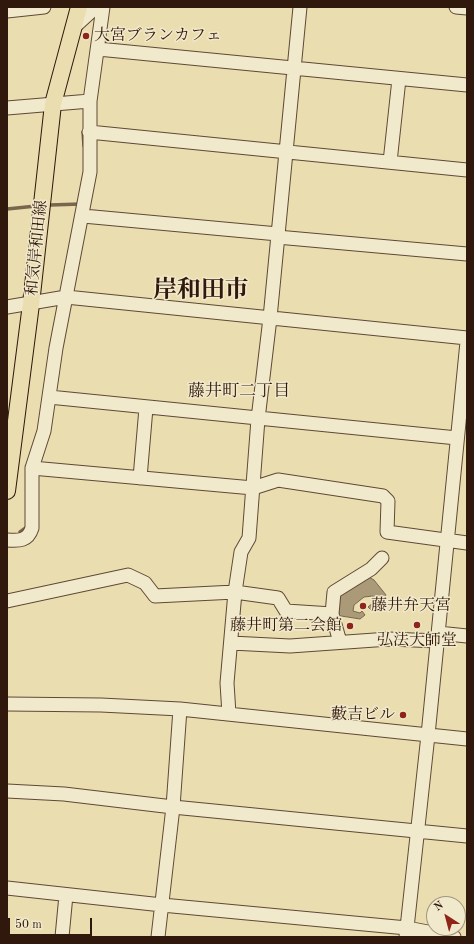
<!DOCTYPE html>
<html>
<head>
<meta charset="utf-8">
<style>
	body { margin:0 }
	#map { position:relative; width:474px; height:944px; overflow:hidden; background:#eaddb0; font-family:"Old Standard TT",serif }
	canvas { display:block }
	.frame { position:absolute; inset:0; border:8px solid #31180c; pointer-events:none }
	.north { position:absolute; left:426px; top:896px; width:40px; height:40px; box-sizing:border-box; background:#f1e9cc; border:1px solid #a4957f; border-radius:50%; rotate:324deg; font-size:11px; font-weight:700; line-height:16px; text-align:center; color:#31180c }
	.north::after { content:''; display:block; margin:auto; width:14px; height:18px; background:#8f2418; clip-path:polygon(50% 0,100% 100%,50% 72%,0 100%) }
	.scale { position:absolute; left:8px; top:918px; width:84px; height:18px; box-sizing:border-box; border:2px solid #31180c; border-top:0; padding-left:5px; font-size:12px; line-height:14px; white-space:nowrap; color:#31180c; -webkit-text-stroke:3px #f1e9cc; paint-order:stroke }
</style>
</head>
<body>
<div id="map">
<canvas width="474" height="944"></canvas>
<div class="frame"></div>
<div class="north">N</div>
<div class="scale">50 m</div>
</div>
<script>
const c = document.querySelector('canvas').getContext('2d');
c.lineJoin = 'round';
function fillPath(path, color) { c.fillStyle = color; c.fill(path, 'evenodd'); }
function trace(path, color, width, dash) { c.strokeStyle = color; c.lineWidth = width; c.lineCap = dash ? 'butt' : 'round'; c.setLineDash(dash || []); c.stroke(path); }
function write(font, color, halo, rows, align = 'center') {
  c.font = font + ' "Old Standard TT","Noto Serif JP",serif'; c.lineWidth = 3; c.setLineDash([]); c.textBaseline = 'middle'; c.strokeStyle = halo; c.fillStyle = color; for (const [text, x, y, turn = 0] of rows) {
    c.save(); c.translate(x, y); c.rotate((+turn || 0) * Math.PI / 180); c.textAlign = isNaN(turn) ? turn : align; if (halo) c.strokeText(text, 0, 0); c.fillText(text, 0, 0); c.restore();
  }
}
const water = new Path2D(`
	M367,576L374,580L386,595L378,606L371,610L368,607L373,603V596L364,597L354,605L353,611L360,613L362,611L365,615L360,619L335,615L339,592Z`);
const stream = new Path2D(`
	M83,132L84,146
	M50,205L81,204
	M7,209L36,206
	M20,532L27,527`);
const minor = new Path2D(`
	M456,7L467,8
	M7,11L44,7
	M72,29L96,7
	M98,49L467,85
	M7,108L90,101
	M89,132L467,170
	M390,162L399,79
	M83,216L278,234
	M277,237L467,254
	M7,307L66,297L467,338
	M49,397L457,438
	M32,468L253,488L278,480L383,496L388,501L387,532L467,543
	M140,478L146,408
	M7,540C19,541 28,541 32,528V468L44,431L56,348L90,172V101L103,7
	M7,601L128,575L145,583L155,596L235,592L278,598L286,611L332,614L340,642
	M332,614L334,592L371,569L382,558
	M438,633L467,636
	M231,643L290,646L389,639L438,641
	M7,704L101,705L180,709L467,739
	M229,714L227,683L235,592L241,552L249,538L258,419L270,318L300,7
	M7,791L64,794L173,807L467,836
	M7,888L162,905L407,928L454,937
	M62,937L66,895
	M158,937L173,807L180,709
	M406,937L428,735L467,342`);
const major = new Path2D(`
	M7,491L31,304L53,104L79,7`);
const markers = [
	[86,36,4,"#8f2418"],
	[363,606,4,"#8f2418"],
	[417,625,4,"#8f2418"],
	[350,626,4,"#8f2418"],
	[403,715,4,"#8f2418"]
];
const poiNames = [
	["大宮ブランカフェ",94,36],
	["藤井弁天宮",371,606],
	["藤井町第二会館",342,626,"right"],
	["弘法大師堂",417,641,"center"],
	["藪吉ビル",395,715,"right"]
];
const streetNames = [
	["和気岸和田線",37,248,-84]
];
const neighbourhoodNames = [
	["藤井町二丁目",239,392]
];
const townNames = [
	["岸和田市",201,291]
];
fillPath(water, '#ab9a78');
trace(water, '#7a664d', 1);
trace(stream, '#7a664d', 3.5);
trace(minor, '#5f4935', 15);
trace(major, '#31180c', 18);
trace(minor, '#f1e9cc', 13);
trace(major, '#eaddb0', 16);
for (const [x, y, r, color] of markers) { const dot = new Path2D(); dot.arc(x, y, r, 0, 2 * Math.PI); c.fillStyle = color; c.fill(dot); trace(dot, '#f1e9cc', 1.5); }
write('16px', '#31180c', '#f1e9cc', poiNames, 'left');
write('16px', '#31180c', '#f1e9cc', streetNames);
write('17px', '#31180c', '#f1e9cc', neighbourhoodNames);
write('bold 24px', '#31180c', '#f1e9cc', townNames);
</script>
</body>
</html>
